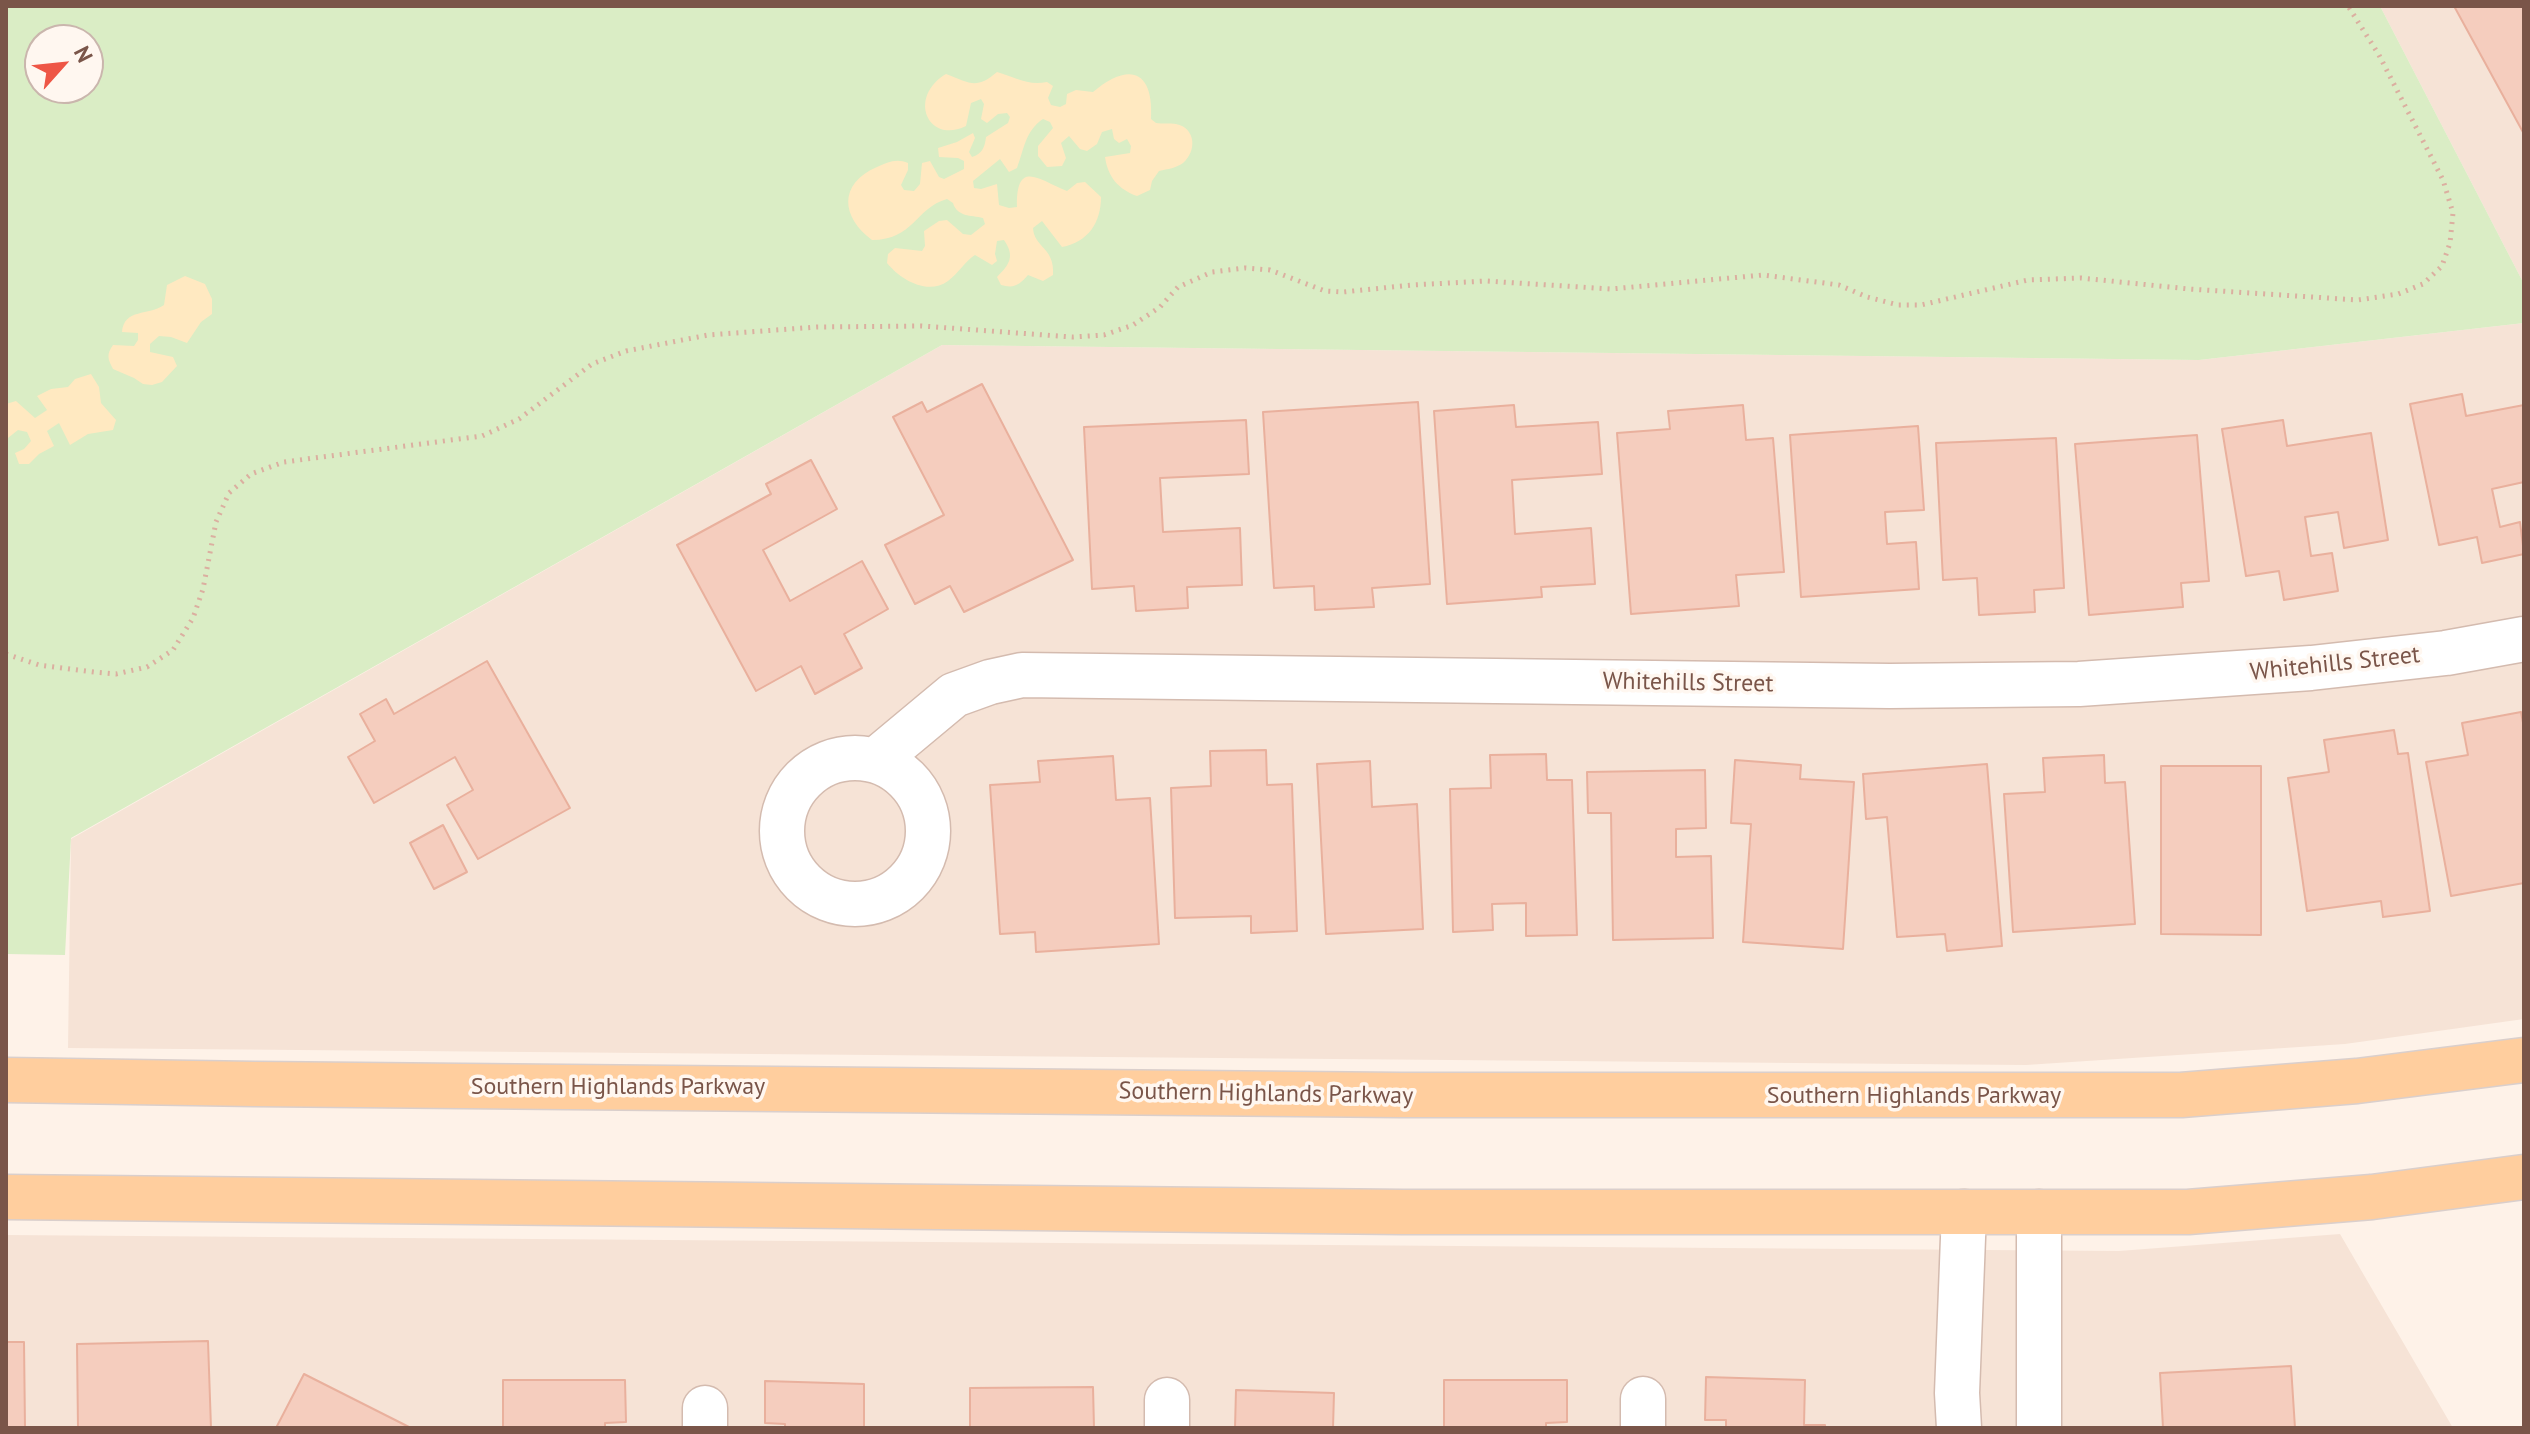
<!DOCTYPE html>
<html>
<head>
<meta charset="utf-8">
<style>
	body { margin:0 }
	#map { position:relative; width:2530px; height:1434px; overflow:hidden; background:#fef2e8; font-family:"PT Sans",sans-serif }
	canvas { display:block }
	.frame { position:absolute; inset:0; border:8px solid #7a5549; pointer-events:none }
	.north { position:absolute; left:24px; top:24px; width:80px; height:80px; box-sizing:border-box; background:#fff7f0; border:2px solid #cab6ad; border-radius:50%; rotate:63deg; font-size:22px; font-weight:700; line-height:32px; text-align:center; color:#7a5549 }
	.north::after { content:''; display:block; margin:auto; width:28px; height:36px; background:#ee5646; clip-path:polygon(50% 0,100% 100%,50% 72%,0 100%) }
</style>
</head>
<body>
<div id="map">
<canvas width="2530" height="1434"></canvas>
<div class="frame"></div>
<div class="north">N</div>
</div>
<script>
const c = document.querySelector('canvas').getContext('2d');
c.lineJoin = 'round';
function fillPath(path, color) { c.fillStyle = color; c.fill(path, 'evenodd'); }
function trace(path, color, width, dash) { c.strokeStyle = color; c.lineWidth = width; c.lineCap = dash ? 'butt' : 'round'; c.setLineDash(dash || []); c.stroke(path); }
function write(font, color, halo, rows, align = 'center') {
  c.font = font + ' "PT Sans",sans-serif'; c.lineWidth = 7; c.setLineDash([]); c.textBaseline = 'middle'; c.strokeStyle = halo; c.fillStyle = color; for (const [text, x, y, turn = 0] of rows) {
    c.save(); c.translate(x, y); c.rotate((+turn || 0) * Math.PI / 180); c.textAlign = isNaN(turn) ? turn : align; if (halo) c.strokeText(text, 0, 0); c.fillText(text, 0, 0); c.restore();
  }
}
const residential = new Path2D(`
	M2380,6H2524V284Z
	M2524,323V1019L2345,1044L2026,1065L68,1048L71,839L942,345L2199,360Z
	M2340,1234L2453,1428H6V1235L2119,1251Z`);
const green = new Path2D(`
	M6,6H2380L2524,284V323L2199,360L942,345L71,838L65,955L6,954ZM40,40H88V88H40Z`);
const sand = new Path2D(`
	M997,72C1015,77 1027,86 1047,82L1053,86L1048,98L1051,105L1060,107L1066,104L1067,94L1076,90L1093,92C1128,62 1154,69 1151,119L1156,123C1162,124 1170,123 1176,124C1196,128 1197,151 1183,163C1176,168 1168,169 1159,171L1152,181L1150,190L1137,196C1118,189 1108,177 1105,157L1130,153L1131,146L1127,139L1119,143L1114,139L1112,129L1102,132L1097,144L1087,151L1080,149L1069,136L1061,143L1066,158L1062,166L1047,167L1038,156V146L1053,128L1050,122L1043,119C1025,131 1024,150 1017,168L1009,172L1000,159L973,181L974,188L981,189L997,184L999,205L1009,208L1017,207C1016,158 1039,180 1067,191L1077,183L1085,182L1101,197C1101,223 1088,242 1062,247L1042,221L1033,228C1034,248 1055,247 1053,275L1043,281L1028,275C1020,284 1015,289 1001,285L997,277C1010,264 1015,256 1004,240L997,241L995,254L997,261L992,265L975,255C964,262 959,273 948,281C927,296 900,279 887,263L888,254L895,248L922,251L925,246L924,231L939,221L947,220L963,234L971,235L985,224L983,218C971,215 957,217 953,203L947,199C915,208 914,240 872,240C841,217 838,184 877,167C887,162 897,158 908,163V170L901,185L904,190L914,191L920,184L922,163L930,161L939,177L944,179L964,169V161L958,158L939,157L938,148L957,142L973,133L975,138L969,152L972,157C982,154 985,147 986,137L1008,123L1010,117L1007,113L998,114L987,123L981,119L984,104L981,99L971,103L966,126C928,145 907,97 946,74C970,83 976,90 997,72Z
	M185,276L205,284L212,299V314L201,322L187,343L171,337L159,336L150,344V352L173,357L177,366L162,382L152,385L143,384L134,378L113,369C108,359 106,355 113,345L134,346L138,340V333L122,332C124,308 149,316 164,305L167,285Z
	M91,374L99,387L101,403L116,420L113,430L88,434L70,445L59,423L47,431L54,446L39,454L29,464H19L15,453L24,449L31,441L27,432L18,430L8,438L6,437V404L16,401L35,418L47,410L37,396L51,389L68,387L75,379Z`);
const building = new Path2D(`
	M2454,6H2524V134Z
	M982,384L1073,560L964,612L950,586L915,604L885,545L944,515L893,417L922,402L927,412Z
	M2462,394L2466,416L2524,405V482L2492,489L2500,527L2520,522L2524,554L2482,563L2477,537L2439,545L2410,404Z
	M1418,402L1430,584L1372,588L1374,607L1315,610L1314,586L1274,588L1263,412Z
	M1514,405L1516,427L1598,422L1602,474L1512,480L1515,534L1591,528L1595,584L1541,587L1542,597L1447,604L1434,411Z
	M1743,405L1746,440L1773,438L1784,572L1736,575L1739,606L1631,614L1617,433L1670,429L1668,411Z
	M1246,420L1249,474L1160,478L1163,532L1240,528L1242,585L1187,587L1188,608L1136,611L1134,586L1092,589L1084,427Z
	M2283,420L2287,446L2371,433L2388,540L2344,548L2338,512L2305,517L2311,556L2332,553L2338,591L2284,600L2279,571L2246,576L2222,429Z
	M1918,426L1924,510L1885,512L1887,544L1916,542L1919,589L1801,597L1790,435Z
	M2197,435L2209,581L2181,583L2183,607L2089,615L2075,444Z
	M2056,438L2064,588L2034,590L2035,612L1979,615L1977,578L1943,580L1936,443Z
	M811,460L837,509L763,550L790,601L862,561L888,609L844,634L862,668L815,694L801,666L756,691L677,545L771,494L766,484Z
	M487,661L570,808L478,859L447,805L473,790L455,757L374,803L348,757L375,741L360,714L386,699L394,714Z
	M2521,712L2524,728V883L2451,896L2426,762L2468,755L2462,723Z
	M2394,730L2398,754L2408,753L2430,911L2383,917L2381,901L2307,911L2288,778L2329,772L2324,740Z
	M1266,750L1267,785L1292,784L1297,931L1251,933V916L1175,918L1171,788L1211,786L1210,751Z
	M1546,754L1547,780H1572L1577,935L1526,936V903L1492,904L1493,930L1453,932L1450,789L1491,788L1490,755Z
	M2104,755L2105,783L2125,782L2135,924L2013,932L2004,794L2045,792L2043,758Z
	M1113,756L1116,800L1150,798L1159,944L1036,952L1035,932L1000,934L990,785L1040,782L1038,761Z
	M1735,760L1801,765L1800,779L1854,782L1843,949L1743,942L1751,824L1731,823Z
	M1370,761L1372,807L1417,804L1423,929L1326,934L1317,764Z
	M1987,764L2002,946L1947,951L1945,934L1897,937L1887,817L1866,819L1863,774Z
	M2161,766H2261V935L2161,934Z
	M1705,770L1706,828L1676,829V857L1711,856L1713,938L1613,940L1611,813H1588L1587,772Z
	M443,825L467,872L434,889L410,843Z
	M208,1341L211,1428H78L77,1344Z
	M6,1342H24L25,1428H6Z
	M2291,1366L2295,1428H2163L2160,1373Z
	M304,1374L411,1428H276Z
	M1706,1377L1805,1380L1804,1425H1825V1428H1726V1420H1705Z
	M503,1380H625L626,1422L605,1423V1428H503Z
	M1444,1380H1567V1422L1546,1423V1428H1444Z
	M765,1381L864,1384V1428H785V1424L765,1423Z
	M1093,1387L1094,1428H970V1388Z
	M1236,1390L1334,1393L1333,1428H1235Z`);
const path = new Path2D(`
	M6,654L39,665L94,672L116,674L147,667L173,650L193,618L203,589L216,522L229,493L251,474L284,462L482,436L519,419L592,364L626,351L708,335L817,327L922,326L1072,337L1104,335L1133,325L1160,307L1178,287L1212,272L1245,268L1270,270L1325,291L1343,292L1412,285L1486,281L1611,289L1763,275L1839,285L1867,297L1898,305H1921L2028,280L2081,278L2189,289L2358,300L2398,294L2423,284L2442,266L2450,243L2453,213L2443,180L2379,55L2348,6`);
const minor = new Path2D(`
	M782 831a73 73 0 1 1 146 0a73 73 0 1 1-146 0Z
	M876,760L954,695L990,682L1022,675L1890,686L2079,684L2311,668L2446,653L2524,639
	M2039,1212V1428
	M1167,1400V1428
	M705,1428V1408
	M1643,1428V1399
	M1959,1428L1957,1393L1964,1212`);
const primary = new Path2D(`
	M6,1080L255,1084L1401,1095H2181L2357,1081L2524,1060
	M6,1197L1403,1212H2188L2372,1197L2524,1177`);
const streetNames = [
	["Whitehills Street",2335,664,-6],
	["Whitehills Street",1688,683,1],
	["Southern Highlands Parkway",618,1087],
	["Southern Highlands Parkway",1266,1094,1],
	["Southern Highlands Parkway",1914,1096]
];
fillPath(residential, '#f6e3d6');
fillPath(green, '#daedc5');
fillPath(sand, '#ffe9c1');
fillPath(building, '#f5cdbe');
trace(building, '#e9b09d', 2);
trace(minor, '#d4bbaf', 47);
trace(primary, '#dacfcc', 47);
trace(path, '#dbafa0', 5, [2, 6]);
trace(minor, '#fff', 44);
trace(primary, '#ffce9e', 44);
write('24px', '#7a5549', '#fff7f0', streetNames);
</script>
</body>
</html>
